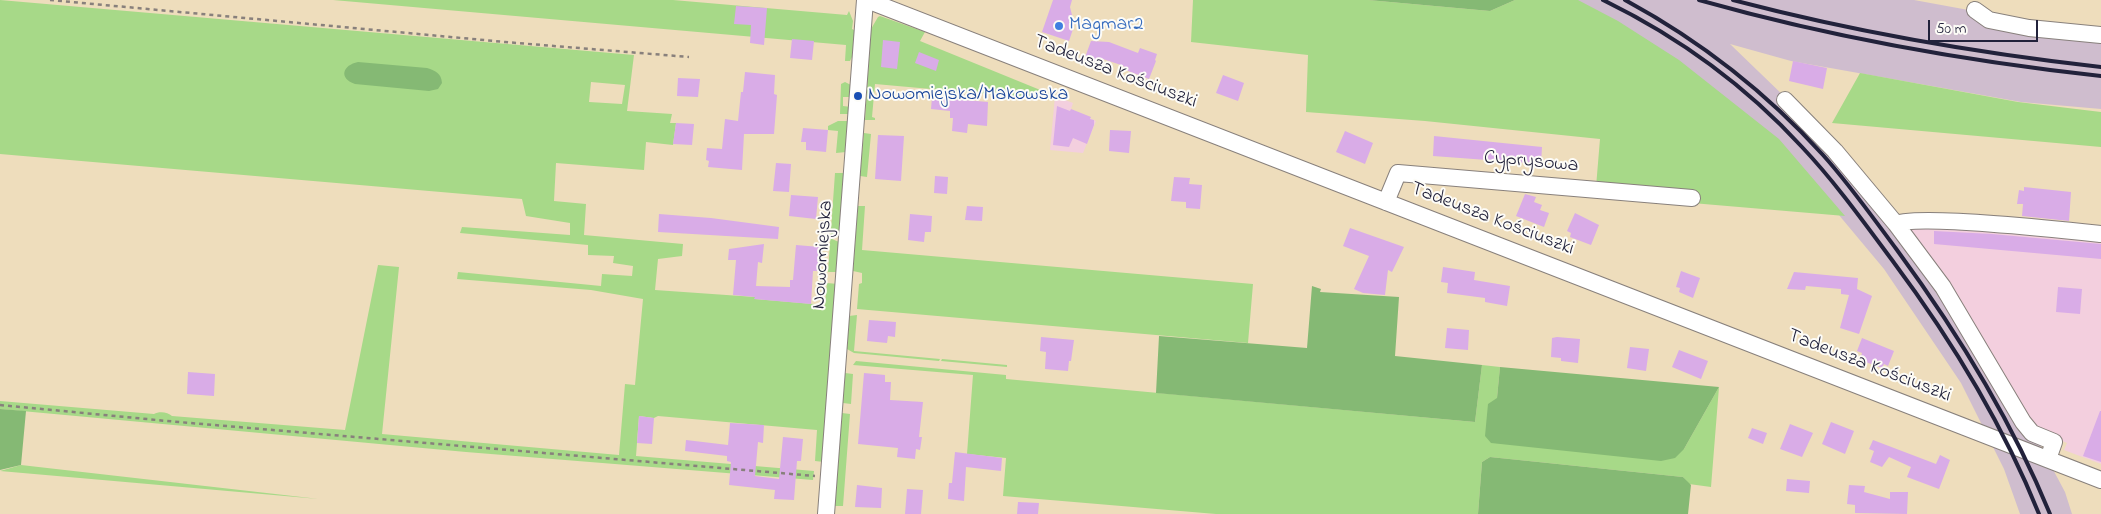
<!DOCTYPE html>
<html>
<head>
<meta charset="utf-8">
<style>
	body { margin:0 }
	#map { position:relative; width:2101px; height:514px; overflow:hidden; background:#eeddbc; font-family:"Indie Flower",sans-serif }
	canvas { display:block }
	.scale { position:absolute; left:1928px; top:20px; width:110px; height:22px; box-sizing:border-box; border:2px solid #22223b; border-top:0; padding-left:6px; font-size:15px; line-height:18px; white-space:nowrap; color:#22223b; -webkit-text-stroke:4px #fdfcf7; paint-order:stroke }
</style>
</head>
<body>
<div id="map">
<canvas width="2101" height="514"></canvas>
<div class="scale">50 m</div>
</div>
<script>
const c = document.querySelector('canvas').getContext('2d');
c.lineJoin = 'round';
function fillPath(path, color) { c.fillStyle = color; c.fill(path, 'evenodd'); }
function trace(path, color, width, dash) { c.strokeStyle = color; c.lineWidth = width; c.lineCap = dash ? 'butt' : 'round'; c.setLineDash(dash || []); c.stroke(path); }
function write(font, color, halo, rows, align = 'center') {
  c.font = font + ' "Indie Flower",sans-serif'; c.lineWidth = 4; c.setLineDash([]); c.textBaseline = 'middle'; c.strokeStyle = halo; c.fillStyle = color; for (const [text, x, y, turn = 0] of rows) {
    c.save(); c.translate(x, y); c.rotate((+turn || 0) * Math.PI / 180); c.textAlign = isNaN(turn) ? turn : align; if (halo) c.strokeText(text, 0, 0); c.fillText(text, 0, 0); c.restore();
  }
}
const built = new Path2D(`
	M1055,96L1073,103L1071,109L1096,121L1083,153L1050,150Z
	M1935,226L2101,241V464L2064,450L2067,443L2034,429L1941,271L1906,227Z`);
const industrial = new Path2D(`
	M1567,0H1914L2023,20L2101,28V109L2021,102L1791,61L1730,44L1845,155L2001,372L2065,492L2072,514H2020L2004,469L1961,383L1884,269L1813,184Z`);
const green = new Path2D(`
	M0,0L634,55L627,111L672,114L670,123H676L673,145L646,142L644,170L556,163L554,201L586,204L584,235L683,244L682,256L658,259L655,290L755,297V299L825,305L827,283L838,284L824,462L815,461L817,430L658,416L654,418L639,416L636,456L814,471L813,480L466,452L0,409V401L154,414C159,411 168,412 172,416L345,430L378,265L399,267L382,434L619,455L625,384L635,385L643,299L591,290L457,279L458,272L601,286L602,274L632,276L633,266L613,263L614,256L588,255V245L460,233L462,227L570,235V223L526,216L522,199L0,154ZM591,82L625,85L622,104L589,102Z
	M333,0H673L847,15L849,11L853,21L852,29L854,30V53L850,61H845L846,45Z
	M1193,0H1368L1490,11L1515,0H1578L1618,21L1679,60L1779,139L1845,216L1692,203L1596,187L1600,139L1425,121L1306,112L1308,55L1191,42Z
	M880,16L925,32L920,41L1055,96L1054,100L875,84L872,117L875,118V120H865L871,29L878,17Z
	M1860,73L2018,102L2101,112V147L1832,123Z
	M845,82L851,85L850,97H843V106L851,107L848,114H840L841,84Z
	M838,121H848L846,152L836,153L838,131L828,130V126Z
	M864,133L871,134L867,177L860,176Z
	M835,173H846L841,232L833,235L832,239L839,242L837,272H828Z
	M858,206H865L862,250L1253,284L1248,343L857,309L859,284L862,283V273L853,271Z
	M857,315L854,351L940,359L939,361L854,353L847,349L849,316Z
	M942,359L1007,365V367L941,361Z
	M856,361L1006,375V379L1475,422L1482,365L1500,367L1497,398L1684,449L1719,387L1711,487L1689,484L1683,477L1490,457L1482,462L1478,514H1216L1003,496L1006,458L967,454L973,375L853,365Z
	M845,373L853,374L851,404L843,403Z
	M842,413L850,414L843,506H835Z
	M21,465L319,499L0,471Z`);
const forest = new Path2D(`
	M1368,0H1515L1490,11Z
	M358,62L427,68C436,71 441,73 442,83L438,89L429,91L355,84C338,78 343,65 358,62Z
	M1312,286L1321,289L1320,292L1399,297L1395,356L1482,365L1475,422L1156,393L1159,336L1307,348Z
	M1500,367L1719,387L1684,449L1675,458L1661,461L1491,443L1485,436L1488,404L1497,398Z
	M0,409L26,411L21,465L0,470Z
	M1490,457L1683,477L1691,485L1688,514H1478L1482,462Z`);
const building = new Path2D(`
	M1053,0H1072L1070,7L1073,19L1076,20L1069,41L1042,32Z
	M736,6L767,8L764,45L750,43L751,25L734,24Z
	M792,39L814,41L812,60L790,58Z
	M883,40L900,42L897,69L881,67Z
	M1091,41L1109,42L1138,53L1140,48L1157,54L1155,60L1156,61L1149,79L1123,69L1124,66L1100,58L1097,65L1084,60Z
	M919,52L939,60L936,71L915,63Z
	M1793,61L1827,68L1823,89L1789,81Z
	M745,72L775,75L774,94L777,95L774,134H744L742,170L708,167L709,161L706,160L707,148L722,149L725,119L738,121L741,92H743Z
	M1223,75L1244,83L1238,101L1216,93Z
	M678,78L700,79L698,97L677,96Z
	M932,97L988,102L987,126L968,124L967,133L952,131L953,118H950V111L931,109Z
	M1057,106L1070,111L1071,109L1091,117L1090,119L1094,120V125L1087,144L1073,138L1069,147L1053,145Z
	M676,123L694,124L692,145L673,144Z
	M803,128L828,130L826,152L806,150V142H801Z
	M1110,130L1131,131L1129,153L1109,151Z
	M1345,131L1373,143L1365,164L1336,152Z
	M878,135L904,136L901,181L875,179Z
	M1434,136L1542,147L1541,164L1433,156Z
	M776,163L791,164L789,192L773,191Z
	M935,176L948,177L947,194L934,193Z
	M1174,177L1190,178L1189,184L1202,185L1200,209L1186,208V202L1171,201Z
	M2024,187L2071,192L2069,221L2022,216L2023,204H2017L2019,190L2024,191Z
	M1525,194L1536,197L1534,202L1542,205L1540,210L1549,213L1544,227L1516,216Z
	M791,195L818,197L816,219L789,216Z
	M967,206L983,207L982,221L965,220Z
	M1575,213L1599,225L1591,245L1570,237L1571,233L1567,231Z
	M659,214L711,218L779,227L778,239L658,232Z
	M910,214L932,216L931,232H925L924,242L908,240Z
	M1350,228L1404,247L1392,272L1388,270L1385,295L1363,293L1354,289L1369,256L1343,246Z
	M1934,231L1992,234L2101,244V259L1934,244Z
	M764,244L762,263L758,262L756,286L790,287V280H793L796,245L820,247L818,271H813L811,304L754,299L755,297L733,295L736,260H728L729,249Z
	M1443,267L1475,272L1474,280L1510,286L1507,306L1485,302V298L1447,293L1448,283L1441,282Z
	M1681,271L1700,278L1693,298L1679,292L1680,288L1676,287Z
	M1794,272L1858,278L1857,289L1872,296L1859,334L1840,328L1849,295L1841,294V289L1806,286L1805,290L1787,289Z
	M2058,287L2082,289L2080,314L2056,312Z
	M869,320L896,322L895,337L888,336L887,343L867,341Z
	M1447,328L1469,330L1468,350L1445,348Z
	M1041,337L1074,340L1071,361H1069L1068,371L1045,369L1046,352L1040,351Z
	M1557,337L1580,339L1578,363L1561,361V358L1551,357L1552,338Z
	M1862,338L1894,351L1888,366L1884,364L1882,368L1860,360L1862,353L1857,351Z
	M1630,347L1649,349L1646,371L1627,368Z
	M1679,350L1708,361L1701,379L1672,367Z
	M188,372L215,374L214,396L187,394Z
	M864,373L885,375V382H891L890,400L923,402L919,437H922L920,450L916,449L915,459L897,457L898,448L858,444Z
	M2100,411H2101V462L2083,456Z
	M639,416L654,418L652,444L637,443Z
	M1831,422L1854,431L1845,454L1822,444Z
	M730,423L764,425L763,443L758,442L755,476L779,479L783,437L803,439L801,461H797L794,500L774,499L775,490L729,485L731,462L727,461V456L685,451L686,440L728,445Z
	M1790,424L1813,433L1802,457L1780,449Z
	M1752,428L1767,433L1763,444L1748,438Z
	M1873,440L1936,464L1940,455L1950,460L1939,489L1907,477L1911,467L1889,457L1882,467L1870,462L1874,451L1869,449Z
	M955,452L1002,458L1001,471L966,467L964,501L948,499L949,483H952Z
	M1787,479L1810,481L1809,493L1786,491Z
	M857,485L882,488L881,508L855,507Z
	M1849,485L1865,486L1864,492L1890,499V492H1908L1907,514L1855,513V505L1847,504Z
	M907,489L923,490L921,514H905Z
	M1018,502L1039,503L1038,514H1017Z`);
const path = new Path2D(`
	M50,0L505,42L689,57
	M0,405L167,421L815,476`);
const minor = new Path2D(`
	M867,0L2101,480
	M1975,10L1989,20L2029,28L2101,35
	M1785,100L1835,151L1896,224L1943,287L2023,422L2032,433L2054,442L2048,459
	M1386,202L1398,173L1692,198
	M1896,224C1909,213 2073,231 2101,234
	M826,514L865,0`);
const rail = new Path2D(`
	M1603,0C1677,36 1746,86 1802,147C1835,182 1863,221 1892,260C1951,339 2002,422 2039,514
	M1625,0C1699,40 1766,92 1823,155C1850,185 1873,218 1897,250C1958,333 2011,419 2050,514
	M1699,0C1830,37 1965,61 2101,76
	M1733,0C1854,32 1977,53 2101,67`);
const markers = [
	[1059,26,5,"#3f7fe0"],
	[858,96,5,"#1a4fb4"]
];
const shopNames = [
	["Magmar2",1069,26]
];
const streetNames = [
	["Tadeusza Kościuszki",1115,73,21],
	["Cyprysowa",1531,163,5],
	["Tadeusza Kościuszki",1492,220,21],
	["Nowomiejska",824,255,-86],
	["Tadeusza Kościuszki",1869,367,21]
];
const transitNames = [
	["Nowomiejska/Makowska",868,96]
];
fillPath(built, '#f3cfde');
fillPath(industrial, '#cfbdce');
fillPath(green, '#a7d988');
fillPath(forest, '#85b974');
fillPath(building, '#d9ace7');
trace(minor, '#88807c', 18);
trace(path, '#88807c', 2.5, [4, 4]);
trace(minor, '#fff', 16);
trace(rail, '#22223b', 4);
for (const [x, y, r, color] of markers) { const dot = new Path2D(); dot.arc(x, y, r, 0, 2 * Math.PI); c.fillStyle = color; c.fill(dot); trace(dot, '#fdfcf7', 2); }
write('20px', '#366cbe', '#fdfcf7', shopNames, 'left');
write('20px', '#22223b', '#fdfcf7', streetNames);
write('20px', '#164399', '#fdfcf7', transitNames, 'left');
</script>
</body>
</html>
